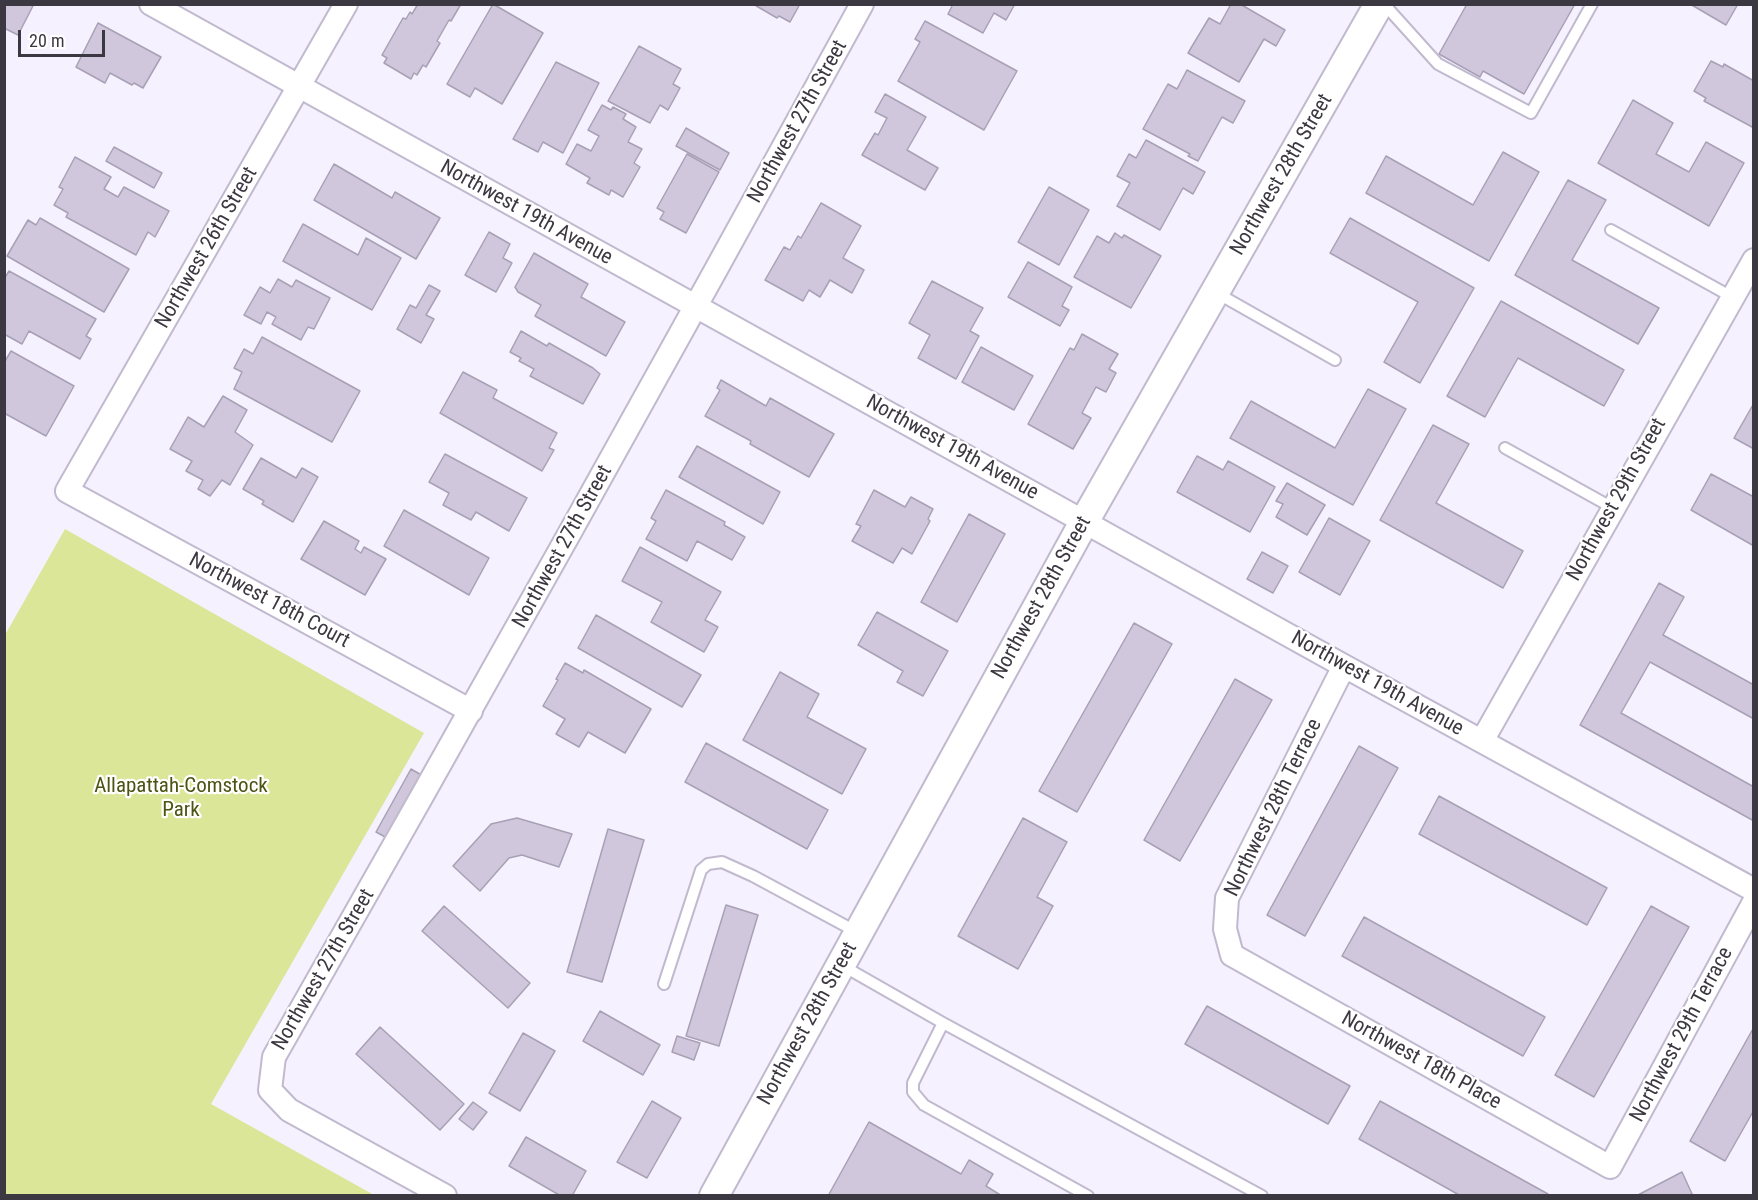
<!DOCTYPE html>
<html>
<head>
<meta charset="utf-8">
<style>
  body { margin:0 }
  #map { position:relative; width:1758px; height:1200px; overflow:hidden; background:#f6f1ff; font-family:"Roboto Condensed",sans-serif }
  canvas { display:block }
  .frame { position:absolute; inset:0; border:6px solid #3c3841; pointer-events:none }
  .scale { position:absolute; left:18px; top:30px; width:87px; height:27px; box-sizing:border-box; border:3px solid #3c3841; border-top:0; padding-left:8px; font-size:18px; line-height:21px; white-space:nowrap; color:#3c3841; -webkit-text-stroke:4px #fff; paint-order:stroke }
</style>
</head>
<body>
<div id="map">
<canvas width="1758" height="1200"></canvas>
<div class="frame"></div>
<div class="scale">20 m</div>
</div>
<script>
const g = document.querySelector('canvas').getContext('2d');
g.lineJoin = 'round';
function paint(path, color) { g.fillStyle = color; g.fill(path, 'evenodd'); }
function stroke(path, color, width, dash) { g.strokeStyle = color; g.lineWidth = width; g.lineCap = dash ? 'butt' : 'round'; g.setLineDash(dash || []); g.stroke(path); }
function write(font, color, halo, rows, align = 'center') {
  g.font = font + ' "Roboto Condensed",sans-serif'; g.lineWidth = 4.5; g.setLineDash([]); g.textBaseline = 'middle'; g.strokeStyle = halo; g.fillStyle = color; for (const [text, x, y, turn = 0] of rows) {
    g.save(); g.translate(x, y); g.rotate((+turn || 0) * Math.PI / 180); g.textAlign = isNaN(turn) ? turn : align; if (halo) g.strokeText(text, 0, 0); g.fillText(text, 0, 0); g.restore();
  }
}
const green = new Path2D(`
  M65,529L424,733L211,1104L374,1195H5V635Z`);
const building = new Path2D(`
  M4,4H34L18,35L4,28Z
  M418,4H461L451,21L449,20L437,41L440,43L426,67L423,65L417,75L414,73L411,79L384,63L387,58L382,55L403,18L406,19L410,12L412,14Z
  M493,4L543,33L502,104L475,88L470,97L447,84Z
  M753,4H800L790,22L779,16L777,18Z
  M953,4H1015L1006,20L994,13L983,33L948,14Z
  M1231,4H1240L1285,30L1276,46L1264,39L1239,82L1188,53L1209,18L1220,24Z
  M1467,4H1575L1524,94L1483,71L1480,77L1439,54Z
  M1690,4H1738L1726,25Z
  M925,21L1017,71L984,130L898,81L920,42L915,39Z
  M98,23L161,57L143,88L134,83L132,85L110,73L105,83L76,67Z
  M639,46L681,69L673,84L680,88L668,110L660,105L650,123L608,101Z
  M1711,61L1723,67L1724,64L1754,81V128L1704,101L1706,98L1694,91Z
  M556,62L599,83L563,153L543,142L538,152L513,139Z
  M1187,70L1245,101L1233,123L1222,117L1198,161L1188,156L1190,154L1143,129L1168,84L1177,89Z
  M885,94L926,117L907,150L938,168L925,190L862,155L875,133L878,135L887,118L875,112Z
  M1633,100L1673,123L1656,154L1689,172L1706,142L1744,163L1709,226L1598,163Z
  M602,105L611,110L613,107L626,114L623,119L636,127L628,142L642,149L634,163L640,167L623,197L611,190L609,195L587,183L590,178L566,164L577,144L591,151L599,136L588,130Z
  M686,128L729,153L720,170L676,146Z
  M1146,140L1205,172L1193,194L1183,188L1160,230L1117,206L1130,183L1117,176L1129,154L1136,158Z
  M114,147L162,173L154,188L106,161Z
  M1503,152L1539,172L1489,261L1366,193L1386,156L1473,205Z
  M687,154L719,172L686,233L660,219L664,212L657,208Z
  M75,157L111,177L104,189L118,197L124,187L169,211L155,237L148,232L136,255L66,217L68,213L54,205L63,189L59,187Z
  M334,164L392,198L395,192L440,218L416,259L314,200Z
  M1568,180L1606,200L1572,260L1659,308L1638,344L1515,275Z
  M1049,187L1089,210L1059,265L1018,242Z
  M821,203L861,226L843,258L864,270L852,293L830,280L820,297L809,290L803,301L765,280L784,247L790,250L798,236L801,238Z
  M40,218L129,269L104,312L7,256L28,220L36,225Z
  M1350,218L1474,288L1420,383L1384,362L1418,302L1330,253Z
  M303,224L358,255L366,238L401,258L372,310L283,261Z
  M489,232L510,244L503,258L512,263L496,292L465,275Z
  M1115,233L1122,238L1124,235L1161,256L1131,308L1074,277L1097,236L1109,243Z
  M534,253L588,284L581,297L625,322L606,356L535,316L541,305L518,292L515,287Z
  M1028,262L1072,287L1062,306L1069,310L1060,326L1008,297Z
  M9,271L96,319L86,336L91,339L80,359L29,331L22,344L4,334V279Z
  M278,279L292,287L296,280L330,298L314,329L308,327L301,340L272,324L276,317L267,312L261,324L244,315L260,287L270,293Z
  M932,281L983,308L970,331L979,336L956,379L918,358L930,335L909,323Z
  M429,285L440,291L426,315L434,319L421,343L397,329L410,305L416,308Z
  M1501,301L1624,370L1604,406L1518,358L1485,417L1447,396Z
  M521,331L547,346L549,343L593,368L600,374L583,404L530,376L534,369L519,361L521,358L510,352Z
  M1082,334L1118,354L1109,369L1116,373L1106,392L1096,387L1082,413L1091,418L1073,449L1028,424L1070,348L1074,350Z
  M262,337L360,391L332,442L234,389L242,372L234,368L244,349L253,354Z
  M981,347L1033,376L1014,410L962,382Z
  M11,351L74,386L46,436L4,413V363Z
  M463,372L497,390L493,398L557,433L549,448L554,450L542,471L440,413Z
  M721,380L766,406L770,398L834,434L809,477L750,444L751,441L705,416L720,390L717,388Z
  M1368,389L1406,409L1353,505L1230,438L1251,401L1335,448Z
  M223,396L247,410L235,432L253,445L230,485L222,480L210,496L198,489L203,480L186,471L192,461L170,449L188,417L204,427Z
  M1754,403V449L1734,438Z
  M1433,425L1469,444L1436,503L1523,551L1503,588L1380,520Z
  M697,446L780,492L763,524L679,477Z
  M445,454L527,498L509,531L476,512L471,520L443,505L449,493L429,482Z
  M1197,456L1223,470L1228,461L1275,487L1250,532L1177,492Z
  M261,458L296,478L302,468L318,477L293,522L262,504L264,501L243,489Z
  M1711,474L1754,497V546L1691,510Z
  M1287,483L1325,505L1307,535L1276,517L1283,504L1276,501Z
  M666,490L725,522L724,525L745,537L732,560L697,541L687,561L646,539L656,521L651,518Z
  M874,490L905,507L911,497L933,509L928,519L930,521L912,554L902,548L893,563L852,541L861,526L856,524Z
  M404,510L489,558L469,595L384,546Z
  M969,514L1005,534L957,622L921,602Z
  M1329,518L1370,541L1340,595L1299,572Z
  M324,521L359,541L355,549L361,553L364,547L386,559L365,595L301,559Z
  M640,547L721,592L705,620L718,627L704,652L651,622L662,602L622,581Z
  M1262,552L1288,566L1273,593L1247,579Z
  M1659,583L1684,597L1663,635L1754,685V719L1650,662L1621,713L1754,787V821L1580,725Z
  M877,612L948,651L923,696L897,682L903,671L858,645Z
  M596,615L701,675L682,707L578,648Z
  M1134,623L1172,644L1077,812L1039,791Z
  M565,663L583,673L584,670L651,709L625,753L588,732L579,747L556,734L565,719L543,706L558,680L556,679Z
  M780,672L819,694L807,717L866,749L842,794L743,740Z
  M1235,679L1272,700L1180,861L1144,840Z
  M706,743L828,810L807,849L685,782Z
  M1359,746L1398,768L1305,936L1267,915Z
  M411,769L423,776L389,839L376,832Z
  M1439,796L1607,888L1587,925L1419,834Z
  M517,818L572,834L559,867L522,855L509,858L480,891L453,866L491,824Z
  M1023,818L1067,842L1037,897L1053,906L1018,969L958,936Z
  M608,829L644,840L602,982L567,972Z
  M726,905L758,915L719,1046L686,1036Z
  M444,906L530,983L508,1008L422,931Z
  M1651,906L1689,927L1594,1097L1555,1075Z
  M1364,917L1545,1017L1523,1056L1342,956Z
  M1207,1006L1350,1086L1328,1124L1185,1044Z
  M600,1011L660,1045L643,1075L583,1041Z
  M380,1027L464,1104L440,1130L356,1054Z
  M1754,1027V1110L1725,1161L1690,1141Z
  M523,1033L555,1051L520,1111L489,1093Z
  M677,1036L700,1043L694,1060L672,1052Z
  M652,1101L681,1118L647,1178L617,1162Z
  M1380,1101L1548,1194L1547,1196H1461L1359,1139Z
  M473,1102L487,1112L473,1130L459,1119Z
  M869,1122L961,1174L969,1160L993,1174L986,1186L1002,1196H828Z
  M526,1137L586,1171L572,1196H561L509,1166Z
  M1682,1172L1693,1196H1636Z`);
const service = new Path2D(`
  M1384,4L1438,64L1531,113L1592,4
  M1611,230L1732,297
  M1215,292L1335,360
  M1505,448L1613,508
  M843,966L943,1023L1262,1196
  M664,984L701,870L708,864L722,862L753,876L857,932
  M943,1023L913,1083V1092L924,1105L1088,1196`);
const minor = new Path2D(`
  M151,4L1344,666L1754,890
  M346,4L67,491L471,711
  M1344,666L1227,898L1225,929L1232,955L1610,1167L1754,902
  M1482,741L1754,260
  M445,1196L289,1110L270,1090L274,1057C473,708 669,357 862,4`);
const tertiary = new Path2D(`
  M714,1196L1084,522L1379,4`);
const streetNames = [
  ["Northwest 27th Street",798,122,-61],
  ["Northwest 28th Street",1282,175,-60],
  ["Northwest 19th Avenue",526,213,29],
  ["Northwest 26th Street",207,248,-60],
  ["Northwest 19th Avenue",952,448,29],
  ["Northwest 29th Street",1617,500,-61],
  ["Northwest 27th Street",563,547,-61],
  ["Northwest 28th Street",1042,598,-61],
  ["Northwest 18th Court",269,601,28],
  ["Northwest 19th Avenue",1377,684,29],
  ["Northwest 28th Terrace",1274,808,-64],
  ["Northwest 27th Street",324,970,-60],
  ["Northwest 28th Street",808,1024,-61],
  ["Northwest 29th Terrace",1682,1035,-62],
  ["Northwest 18th Place",1421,1061,29]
];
const parkNames = [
  ["Allapattah-Comstock",181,787],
  ["Park",181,811]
];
paint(green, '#dbe698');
paint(building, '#d0c7dd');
stroke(building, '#a8a0b5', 1.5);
stroke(service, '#c1b9ce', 14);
stroke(minor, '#c1b9ce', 26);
stroke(tertiary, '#c1b9ce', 32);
stroke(service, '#fff', 10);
stroke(minor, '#fff', 22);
stroke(tertiary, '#fff', 28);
write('21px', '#3c3841', '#fff', streetNames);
write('21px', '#4d5312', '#fff', parkNames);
</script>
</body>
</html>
